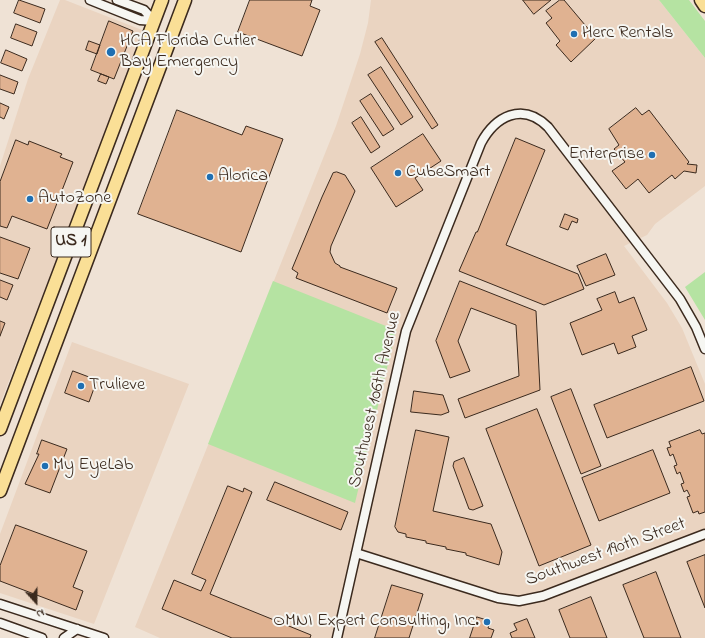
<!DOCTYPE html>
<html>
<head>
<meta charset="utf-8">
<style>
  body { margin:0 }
  #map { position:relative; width:705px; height:638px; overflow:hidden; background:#efe2d5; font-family:"Indie Flower",sans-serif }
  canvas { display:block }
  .north { position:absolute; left:16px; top:582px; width:40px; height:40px; -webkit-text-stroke:3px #f6f6f2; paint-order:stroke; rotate:159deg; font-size:11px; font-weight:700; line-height:16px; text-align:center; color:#3b2a1e }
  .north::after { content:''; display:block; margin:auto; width:14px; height:18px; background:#3b2a1e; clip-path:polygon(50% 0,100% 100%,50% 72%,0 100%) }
</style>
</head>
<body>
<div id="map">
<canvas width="705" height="638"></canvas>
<div class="north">N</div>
</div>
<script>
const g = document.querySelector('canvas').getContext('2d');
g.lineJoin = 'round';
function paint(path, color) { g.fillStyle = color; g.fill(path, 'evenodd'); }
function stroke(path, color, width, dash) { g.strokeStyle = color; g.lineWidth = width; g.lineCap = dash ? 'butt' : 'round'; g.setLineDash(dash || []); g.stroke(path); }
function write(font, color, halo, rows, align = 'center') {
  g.font = font + ' "Indie Flower",sans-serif'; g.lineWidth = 4; g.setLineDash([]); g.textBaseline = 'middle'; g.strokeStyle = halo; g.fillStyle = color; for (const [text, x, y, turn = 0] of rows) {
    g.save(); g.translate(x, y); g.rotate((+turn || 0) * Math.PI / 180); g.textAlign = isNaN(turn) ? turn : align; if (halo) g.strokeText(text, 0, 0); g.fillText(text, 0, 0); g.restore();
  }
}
const built = new Path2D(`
  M60,0H65L142,30L93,167L0,404V166L28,79Z
  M371,0H659L705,58V186L655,224L647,235L624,246L667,303L682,328L705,384V638H160L135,627L336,126L360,54L368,23Z
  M72,342L189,384L94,624L0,593V534Z`);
const green = new Path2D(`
  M659,0H689L705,21V58Z
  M705,272V320L685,287Z
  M273,281L396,330L355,503L208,444Z`);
const building = new Path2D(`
  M19,0L45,9L40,23L14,13Z
  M250,0H312L310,6L320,10L302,56L238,32Z
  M523,0H551L534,14Z
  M560,0H564L596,38L571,62L556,45L560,41L546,23L552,18L546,11Z
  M109,21L133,31L114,79L91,70Z
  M16,24L37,32L32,46L11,38Z
  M382,38L438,125L432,129L375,42Z
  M89,41L100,45L97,54L86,50Z
  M6,50L27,59L22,71L1,63Z
  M381,67L413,117L401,125L368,75Z
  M101,74L109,77L106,84L98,81Z
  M0,75L18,82L14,94L0,89Z
  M371,94L394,129L383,136L360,101Z
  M0,103L9,107L4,119L0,117Z
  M636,108L642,115L649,110L689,162L687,164L697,165L696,173L684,171L675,179L672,175L649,193L638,179L626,189L612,171L625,162L614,149L619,145L609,129Z
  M177,110L242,135L246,126L283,139L241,252L138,214Z
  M361,117L380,147L371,153L352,123Z
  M423,134L441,161L415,178L423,190L396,207L371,168Z
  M516,138L545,150L506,245L578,274L584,289L544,305L459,271L476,232H477Z
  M16,140L28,145L29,141L62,154L60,157L73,162L47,229L12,216L7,228L0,226V182Z
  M337,172L345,175L355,191L331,246L330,252L335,263L340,266V267L397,288L387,313L296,278L298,273L292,269L322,197L333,173Z
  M565,214L578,219L577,223L572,221L568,230L560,227Z
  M0,237L30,248L18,279L0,273Z
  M606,254L615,275L586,286L577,266Z
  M0,280L13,285L7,300L0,297Z
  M460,281L536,311L540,390L465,418L458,399L519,376L516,325L471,308L458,341L470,371L450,378L436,341Z
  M615,292L619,303L634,297L647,330L632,336L636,347L618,354L614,343L582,355L570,323L602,310L597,299Z
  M0,321L5,323L0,336Z
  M691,367L704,401L607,438L594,405Z
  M73,371L97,380L89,402L65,393Z
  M571,389L601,466L581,474L551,397Z
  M414,391L443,395L449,412L441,415L411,412Z
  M537,409L591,545L539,566L486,429Z
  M416,430L449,437L433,511L491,524L502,552L499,565L466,555V553L446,549V547L426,543V541L406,537V534L398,532L395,527Z
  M700,430L702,434L705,433V512L699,514L698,511L693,513L687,497L690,496L687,490L684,492L681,484L684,483L680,472L677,474L674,466L677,465L673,454L670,456L667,448L671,447L669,442Z
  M42,440L67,449L50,493L25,484L39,454H37Z
  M653,450L670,493L599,521L582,478Z
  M464,458L483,506L473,510L469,509L453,466L454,462Z
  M275,482L348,512L341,530L267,500Z
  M228,486L243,492L244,488L252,492L210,594L311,635L310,638H232L162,609L174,580L201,591L206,580L192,574Z
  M16,525L87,551L73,587L83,591L76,610L0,581V566Z
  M705,555V608L687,562Z
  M656,572L681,638H644L623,585Z
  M392,585L423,594L409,638H375Z
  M591,597L607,638H570L559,610Z
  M477,617L490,621L488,628L494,630L491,638H470Z
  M527,619L535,638H512L510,633L517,630L514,624Z`);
const minor = new Path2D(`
  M90,0L140,20L154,21
  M117,0L144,10L154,21
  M356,553L498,598L519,601L543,596L705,534
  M0,604L104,638
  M0,623L42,638
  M64,638L77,629
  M337,638L406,331L481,143C495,117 522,101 548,127L680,299L696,327L705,349`);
const highway = new Path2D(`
  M701,0L705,6
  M0,429L162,0
  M0,491L185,0`);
const markers = [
  [574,34,4,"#1f6fb2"],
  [111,52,5,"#1f6fb2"],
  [652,155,4,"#1f6fb2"],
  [398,173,4,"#1f6fb2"],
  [210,177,4,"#1f6fb2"],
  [30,199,4,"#1f6fb2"],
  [81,386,4,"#1f6fb2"],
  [45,466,4,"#1f6fb2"],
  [487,622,4,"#1f6fb2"]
];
const shields = [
  [71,242,40]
];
const shieldNames = [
  ["US 1",71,242]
];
const poiNames = [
  ["Herc Rentals",582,34],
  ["HCA Florida Cutler",120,42],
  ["Bay Emergency",120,63],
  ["Enterprise",644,155,"right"],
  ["CubeSmart",406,173],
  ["Alorica",218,177],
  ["AutoZone",38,199],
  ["Trulieve",89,386],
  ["My EyeLab",53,466],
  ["OMNI Expert Consulting, Inc.",479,622,"right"]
];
const streetNames = [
  ["Southwest 106th Avenue",376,400,-77],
  ["Southwest 190th Street",606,553,-20]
];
paint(built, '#ead4c1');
paint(green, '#b5e3a2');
paint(building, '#e0b291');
stroke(building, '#3b2a1e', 1);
stroke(minor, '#3b2a1e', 11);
stroke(highway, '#3b2a1e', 15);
stroke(minor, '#f6f6f2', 8);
stroke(highway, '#fadf96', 12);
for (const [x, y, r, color] of markers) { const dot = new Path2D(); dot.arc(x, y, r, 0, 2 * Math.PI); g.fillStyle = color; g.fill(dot); stroke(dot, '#f6f6f2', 1.5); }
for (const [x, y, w] of shields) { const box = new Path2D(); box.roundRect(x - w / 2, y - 15, w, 30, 3); g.fillStyle = '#f6f6f2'; g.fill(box); stroke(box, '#3b2a1e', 1); }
write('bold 17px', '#3b2a1e', null, shieldNames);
write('18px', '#3b2a1e', '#f6f6f2', poiNames, 'left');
write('18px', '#3b2a1e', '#f6f6f2', streetNames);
</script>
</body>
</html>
